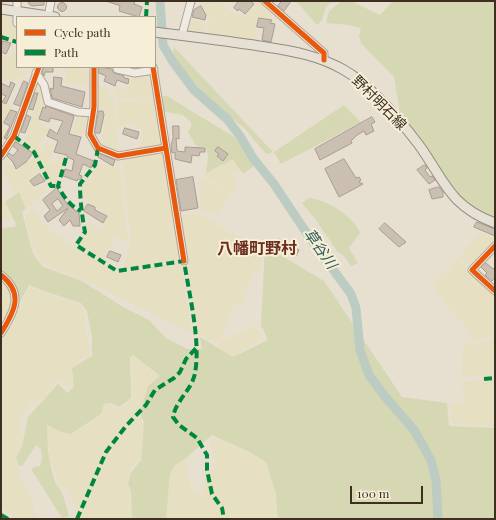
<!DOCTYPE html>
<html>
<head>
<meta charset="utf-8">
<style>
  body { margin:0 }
  #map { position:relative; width:496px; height:520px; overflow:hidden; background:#e7e0d1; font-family:"Playfair Display",serif }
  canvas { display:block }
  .frame { position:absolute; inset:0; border:2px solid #3d2e20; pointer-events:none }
  .legend { position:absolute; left:16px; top:16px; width:140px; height:52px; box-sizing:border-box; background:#f7eed8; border:1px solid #ada18e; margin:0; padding:5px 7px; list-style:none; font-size:12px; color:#3d2e20 }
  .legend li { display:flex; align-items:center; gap:8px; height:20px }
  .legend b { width:20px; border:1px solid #ada18e }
  .scale { position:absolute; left:350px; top:486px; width:73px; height:18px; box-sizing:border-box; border:2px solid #3d2e20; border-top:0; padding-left:5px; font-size:12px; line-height:14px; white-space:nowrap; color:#3d2e20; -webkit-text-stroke:3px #f7eed8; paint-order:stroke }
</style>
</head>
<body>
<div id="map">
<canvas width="496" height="520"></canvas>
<div class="frame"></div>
<ul class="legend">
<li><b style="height:5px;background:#e8590c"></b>Cycle path</li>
<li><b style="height:5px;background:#00873e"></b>Path</li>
</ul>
<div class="scale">100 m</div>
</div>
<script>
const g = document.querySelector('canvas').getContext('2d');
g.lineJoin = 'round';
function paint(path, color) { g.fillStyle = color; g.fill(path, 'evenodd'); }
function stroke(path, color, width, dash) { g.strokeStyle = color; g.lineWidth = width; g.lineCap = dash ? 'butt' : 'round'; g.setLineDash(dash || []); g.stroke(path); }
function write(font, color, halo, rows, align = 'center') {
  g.font = font + ' "Playfair Display","Noto Sans JP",serif'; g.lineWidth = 4; g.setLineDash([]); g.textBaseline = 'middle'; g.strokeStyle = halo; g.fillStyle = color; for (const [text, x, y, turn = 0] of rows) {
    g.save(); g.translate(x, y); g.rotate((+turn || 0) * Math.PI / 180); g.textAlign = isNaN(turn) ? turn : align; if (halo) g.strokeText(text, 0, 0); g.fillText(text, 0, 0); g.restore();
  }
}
const farmland = new Path2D(`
  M222,1L229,10L210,23L208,22L207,14L200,2Z
  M258,1H263L274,11L271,19L258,17L255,42L207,35L208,26L230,11L245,16Z
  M1,12L14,14L16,25L15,35L17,36V42L1,36Z
  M189,20L201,21L205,25L204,35L187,33Z
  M11,52H17V69L26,71L25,78L1,82V55L9,57Z
  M66,67H79L91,76L93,87L65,83L67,73Z
  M151,73L154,97L125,100L117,96L114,91L116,86L125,91L134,76Z
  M39,77L45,101L41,109L38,123L49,129L46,138L41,137L40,149L42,152L46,142L55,145L50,160L55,164L58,156L64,157V161L55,185L51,184L43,170L15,193L3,169L7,162L16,170L38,155L24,142L36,105L37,98L36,92L32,91Z
  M96,84L107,89L114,101L119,154L99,146L105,127V110L94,109Z
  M156,98L162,146L137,149L143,138L141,130L133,124L118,127L116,103Z
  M1,102L8,105L9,102L14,105L2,126L8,130L1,143Z
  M78,112L90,114L88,135L71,133Z
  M163,150L181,259L122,269L131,242L122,157Z
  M233,159L240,171L232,175L237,186L231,194L203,175Z
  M119,160L128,243L115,236L105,262L79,244L86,233L85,222L101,229L108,215L84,199L81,186L96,166L106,164L115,168Z
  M201,177L230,195L216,215L214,216L200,208Z
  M30,183L36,190L43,185L47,191L26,209L19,192Z
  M1,196L2,198L12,219H2L1,222Z
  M32,209L49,230L115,273L181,263L192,333L88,281L47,266L41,261L31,242L25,215Z
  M200,214L245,241H254L264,245L260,271L252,274L242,308L235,301L234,303L219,344L199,334L197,332L179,219L182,216Z
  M481,233L495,238V243L472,268L459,256Z
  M458,258L495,293V334L473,341L470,332L441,299L433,282L450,268Z
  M1,276L9,282L14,300L1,331Z
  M31,288L81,305L84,309L86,336L91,356L83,358L75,364L71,369L73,386H64L62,383L58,380L49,385L53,388L48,391L47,398L41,399L30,404L22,414L20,426L22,442L14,461L33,505L36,519H16L1,506V335L17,307L19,309L22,307L21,302Z
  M252,327H254L262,338L232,358L220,349L219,344L222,341Z
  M495,338V376L462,377L463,343L474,345Z
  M132,356L159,377L148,386L140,409L103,455L78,514L68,489L59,484L49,454L48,426L60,432L72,434L101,416L103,407L106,404H111L122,410L132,398Z
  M495,380V426L452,424L450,422L451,405L464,403L462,381Z
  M140,412L143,423L141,451L139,459L131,468L127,484L130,490V519H78L105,456Z
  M213,439L223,440L266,462L276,494L277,513L279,519H166L170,474L175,465L185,459L191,487L194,493L201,494L203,492L204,472L212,470L216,464L214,452L209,444Z`);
const green = new Path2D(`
  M296,1H333C319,11 327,18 317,25Z
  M342,1H351L380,15L393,1H495V220L461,201L400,113L394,77L361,43L359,36L361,28L349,25L326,23L329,11Z
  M174,47L273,152L266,154L245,129L210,100L175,62L173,51Z
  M159,96H167L236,138L257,164L243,174L233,159L206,173L208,157L206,147L196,146L188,132L191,127V122L183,115L161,111Z
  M344,105L361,122L281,164L274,152Z
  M19,192L26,209L22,212L33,254L43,267L82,281L123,307L149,320L166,338L187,349H202L200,337L233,357L268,340L261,325L265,246L324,281L402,397L447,403L449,426L495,428V519H279L277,513L276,494L266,462L251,453L212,435L185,459L175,465L170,474L166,519H132L131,491L128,484L130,474L141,460L144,422L140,413L148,386L160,376L133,355L130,357L131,398L119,407L111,403L104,404L101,414L71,434L61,432L47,425L48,451L51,468L55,482L62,492L69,516L62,518L31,469L37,466L40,467L42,459L41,449L36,445L23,465L19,466L16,458L22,446L28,417L58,384L68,393L74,386L72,368L92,356V337L87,311L81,303L47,292L29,285L19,303L20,308L16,305V294L1,273V228L15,227L16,224L5,202Z
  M309,198C327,200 354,216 360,233L349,248L358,263L351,266L345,257L337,251L316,220L302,203Z`);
const river = new Path2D(`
  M160,1L163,45L173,62L194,90L227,119L240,136L253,158L274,184L310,238L351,294L356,308L360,350L369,375L383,394L414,430L431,460L436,480L438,519`);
const building = new Path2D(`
  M29,1H44V5L32,6L29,4Z
  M106,1H135L134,4L142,7L139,17L119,11L120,6Z
  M239,1H250L254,4L245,14L239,9L238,11L234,8Z
  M282,1H291L284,11L278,6Z
  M57.5 7a4.5 4.5 0 1 1 9 0a4.5 4.5 0 1 1-9 0Z
  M201,6L206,15L205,20L192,17L194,10Z
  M259,18L272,20L270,23L275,24L271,42L262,40L264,28L257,27Z
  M3,41L11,43L6,54L1,52Z
  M44,67H53V72H45L44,76L42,73Z
  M99,67L112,69L114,73L124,76V78L129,79L128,84L117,80L115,86L104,81L106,76L99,73Z
  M54,77L62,78L61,86L85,92L82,107L52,98L50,88L53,89Z
  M24,81L28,83L20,106L14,104Z
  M11,82L15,84L6,104L2,102L6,96L1,94V83L9,87Z
  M35,93H38L33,110L29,109Z
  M46,106L74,116L69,134L81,137L76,154L94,161L91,168L83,164L79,175L82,176L80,180L78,179L77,181L63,176L65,169L72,171L74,160L67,157V155L54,152L58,141L47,136L50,129L57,134L63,121L50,118L49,122L39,119L43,107L45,108Z
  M11,110L17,112L6,139L4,138L10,126L4,123Z
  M99,111H103L104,115L100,133H95Z
  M27,115L31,117L25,133L21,132Z
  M372,117L375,122L371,124L374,131L366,135L364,131L357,135L351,141L352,143L320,160L315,149Z
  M173,126H179V139L176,138L177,151L185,152V147L205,148V152H200L199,156L192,155L191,163L175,159V152L172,153L171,146L173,138Z
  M125,128L139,132L137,139L123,134Z
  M16,142L33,153L26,162L16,169L13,162L7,156L9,153L13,156L18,150L13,146Z
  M218,147L228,154L223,161L217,156L219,154L215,151Z
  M98,153L115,160L113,166L98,157Z
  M344,159L356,178L359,177L361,180L359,182L363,184L339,197L325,169Z
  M425,165L427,168L425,170L430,177L432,176L435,180L429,184L417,170Z
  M40,174L45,181L34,186L30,181Z
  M193,177L198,208L181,211L176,180Z
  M439,187L443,192V197L432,199L429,190Z
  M57,188L67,204L79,213L80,226H73L70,220L64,226L59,220L68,208L48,222L44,216L50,210L43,200ZM58,199L63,206L57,211L52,204Z
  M88,204L95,207V210L107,216L103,223L84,211Z
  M477,222L495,229V236L474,227Z
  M385,223L406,242L399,247L379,229Z
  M279,239L299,250L296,256L276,244Z
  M110,251L121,255L118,262L107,257Z
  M486,263L493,269L495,267V278L492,281L485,275L487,273L481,267Z`);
const minor = new Path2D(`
  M17,1V23
  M265,1L324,53V60
  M48,17L51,1
  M182,35L191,1
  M94,67V107L90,134L98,148L118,156L166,148
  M153,67L184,261
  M117,69L135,73L154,70
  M36,73L44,85L48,102L78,112L93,113
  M1,156L14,136L39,67
  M495,246L472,270L495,291
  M1,275C24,293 15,311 1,333`);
const major = new Path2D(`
  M1,9L55,17
  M155,32C192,37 229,41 266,47C293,51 320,56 344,70C372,86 400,120 419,145C445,181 449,206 495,223`);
const quiet = new Path2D(`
  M146,17L147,1
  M1,37L17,42
  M14,136L34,152L51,186H58
  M98,148L95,165L80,184C80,200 82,216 85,232L76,245L117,271L184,261C189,294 201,341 195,373C192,390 176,400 173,417L179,425L197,438L207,455V470L212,494L222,508L224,519
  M66,158L58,186C63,196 71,207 81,211
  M484,379L495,378
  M1,515L8,519
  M77,519L106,452L126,426L146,405L155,390L174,378L180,372L186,359L198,346`);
const cycleway = new Path2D(`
  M265,1L324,53V60
  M94,67V107L90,134L98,148L118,156L166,148
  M153,67L184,261
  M1,156L14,136L39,67
  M495,246L472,270L495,291
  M1,275C24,293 15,311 1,333`);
const streetNames = [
  ["野村明石線",379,103,45]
];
const waterNames = [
  ["草谷川",320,249,55]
];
const quarterNames = [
  ["八幡町野村",257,249]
];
paint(farmland, '#e6dfc2');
paint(green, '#d6d7b3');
stroke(river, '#bcccc2', 9);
paint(building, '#cbbfb2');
stroke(building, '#a89c90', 1);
stroke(minor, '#ada599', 9);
stroke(major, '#928b80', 11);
stroke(minor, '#efebe3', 7);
stroke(major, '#e6e1d4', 9);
stroke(quiet, '#00873e', 4, [8, 4]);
stroke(cycleway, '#e8590c', 5);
write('14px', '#3d2e20', '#f7eed8', streetNames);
write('italic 15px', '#2f5d5a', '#f7eed8', waterNames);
write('bold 16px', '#6b2e1e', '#f7eed8', quarterNames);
</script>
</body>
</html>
